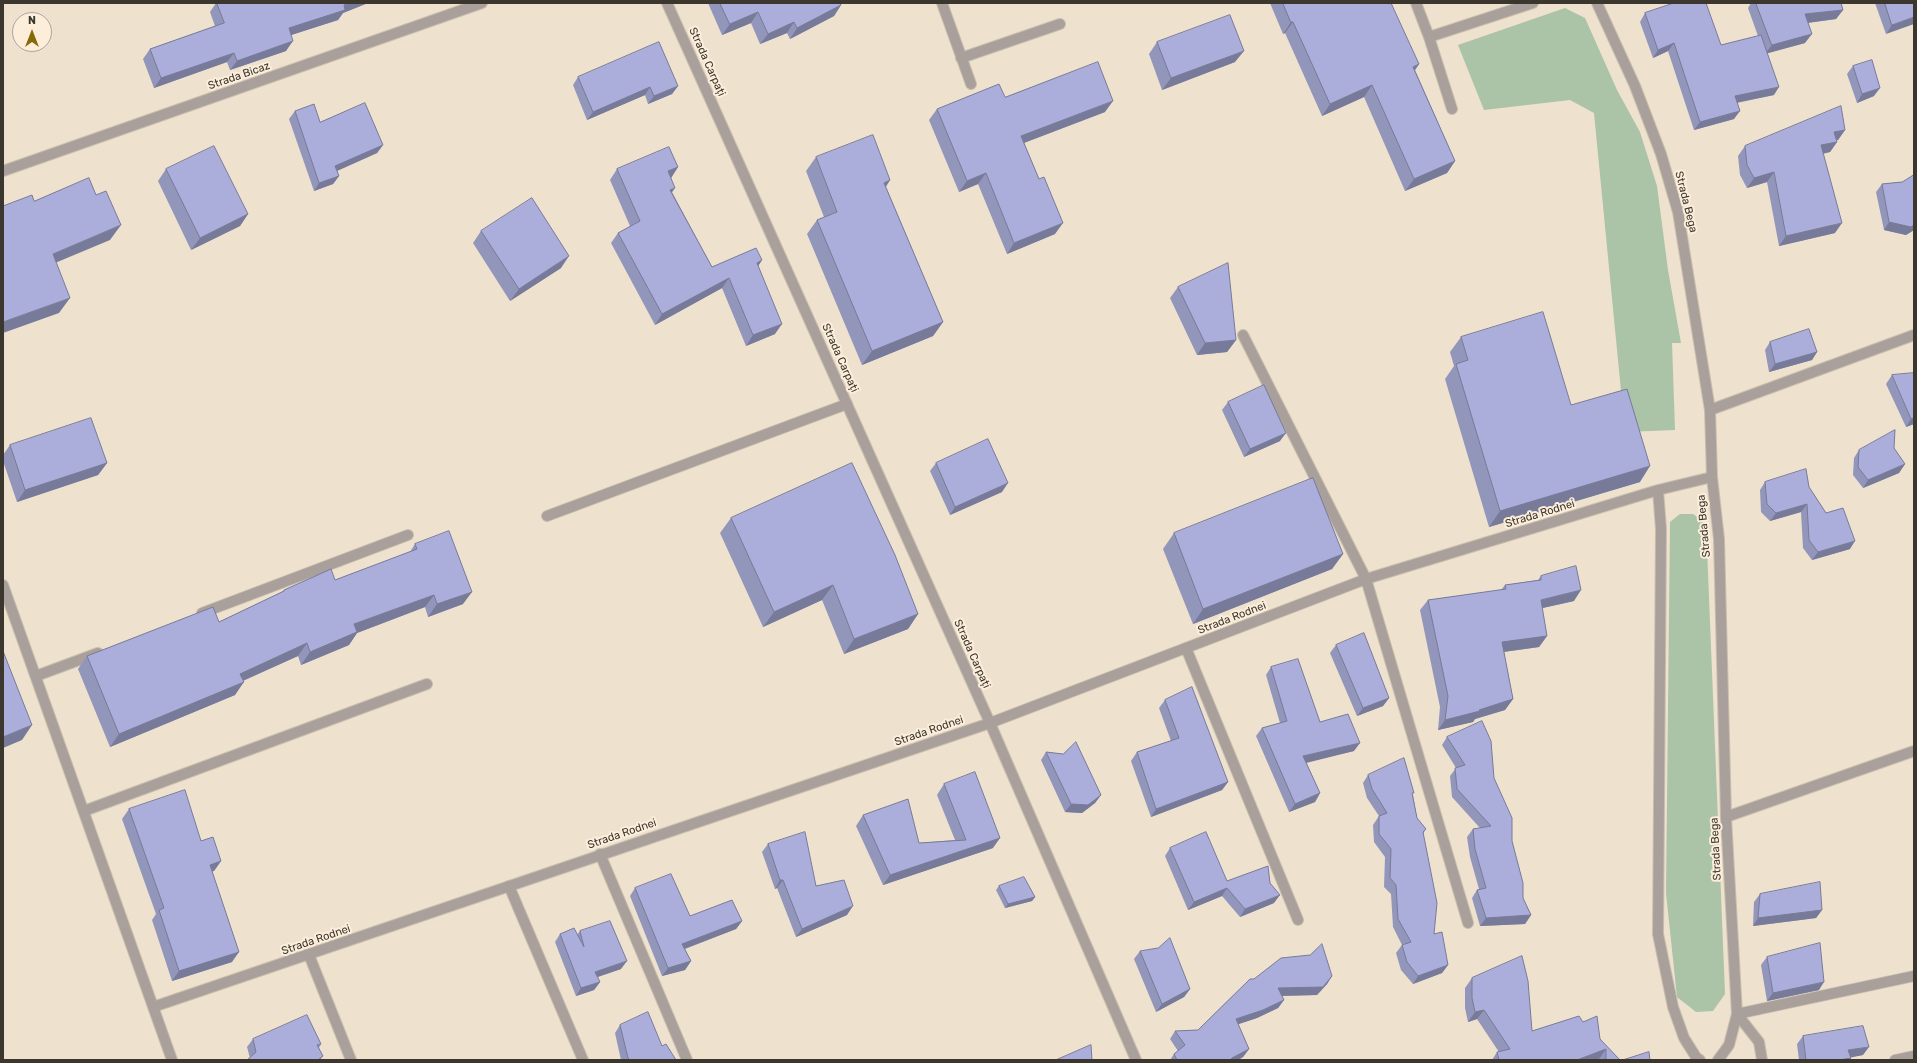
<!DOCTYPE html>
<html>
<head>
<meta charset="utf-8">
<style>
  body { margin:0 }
  #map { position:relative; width:1917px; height:1063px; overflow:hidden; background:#eee1ce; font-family:Rubik,sans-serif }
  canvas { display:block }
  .frame { position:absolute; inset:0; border:4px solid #3b362e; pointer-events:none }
  .north { position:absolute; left:12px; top:12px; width:40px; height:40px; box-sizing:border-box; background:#fceedb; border:1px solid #afa496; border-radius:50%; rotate:0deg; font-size:11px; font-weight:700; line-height:16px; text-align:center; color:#3b362e }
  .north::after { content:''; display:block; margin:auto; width:14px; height:18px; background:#876a07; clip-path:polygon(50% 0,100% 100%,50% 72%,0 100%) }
</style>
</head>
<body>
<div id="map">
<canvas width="1917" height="1063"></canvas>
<div class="frame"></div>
<div class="north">N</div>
</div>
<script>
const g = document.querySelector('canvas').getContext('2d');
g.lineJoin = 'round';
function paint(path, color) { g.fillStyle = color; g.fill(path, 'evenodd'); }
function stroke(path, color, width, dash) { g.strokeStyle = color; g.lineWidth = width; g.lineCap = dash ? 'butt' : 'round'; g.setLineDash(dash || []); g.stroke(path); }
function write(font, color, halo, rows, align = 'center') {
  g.font = font + ' Rubik,sans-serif'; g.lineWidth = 4; g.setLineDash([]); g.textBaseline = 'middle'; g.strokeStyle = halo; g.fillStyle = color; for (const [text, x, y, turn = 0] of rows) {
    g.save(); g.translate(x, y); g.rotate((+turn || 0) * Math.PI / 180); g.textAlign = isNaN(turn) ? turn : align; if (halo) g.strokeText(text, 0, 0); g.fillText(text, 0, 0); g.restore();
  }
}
const green = new Path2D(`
  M1565,8L1585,18L1617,90L1640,132L1657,186L1668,270L1681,343H1672L1675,430L1625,432L1594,113L1570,100L1484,110L1458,45Z
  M1680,514H1693L1706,523L1725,994L1713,1011L1696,1012L1677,997L1666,893L1670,522Z`);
const lane = new Path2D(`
  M942,3L971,84
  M961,58L1060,24
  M1243,335L1366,579L1468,923
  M1710,410L1914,335
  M547,516L847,404
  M202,613L408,535
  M1186,648L1298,920
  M36,676L98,653
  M84,811L427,684
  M1726,817L1914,751
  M600,854L687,1060
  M509,886L583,1060
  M309,955L351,1060
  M1762,1060L1759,1042L1737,1014L1914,976
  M1895,1060L1914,1056`);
const street = new Path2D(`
  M667,3L990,723L1136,1060
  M1416,3L1429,37L1452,109
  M1597,3L1635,86L1661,154L1678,212L1710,410L1712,477L1719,539L1726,817L1737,1014L1729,1045L1718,1060
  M1429,37L1533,3
  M3,171L482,3
  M1658,490L1661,529L1658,934L1673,1007L1684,1038L1696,1057L1700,1060
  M3,585L172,1060
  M153,1007L990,723L1366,579L1658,490L1712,477`);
const wall = new Path2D(`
  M216,3H368L343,13L338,20L291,35L286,51L230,70L227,62L154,88L143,59L150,49L215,26L210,12Z
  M708,3H840L841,5L834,16L790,39L787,33L760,44L751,23L722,35Z
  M1270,3H1388L1419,64L1415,70L1455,161L1447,173L1405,191L1364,97L1322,116L1285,33L1283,34Z
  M1751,3H1841L1843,10L1836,19L1808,23L1805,43L1767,53L1774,95L1737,103L1734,119L1694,130L1668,51L1653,58L1640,22L1645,13L1721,45L1758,36L1748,8Z
  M1875,3H1914L1886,34Z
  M1157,42L1235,62L1162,90L1149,54Z
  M1853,66L1874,96L1857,103L1847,74Z
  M578,77L678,86L672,94L648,104L645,95L587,120L573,85Z
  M1005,97L1105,112L1024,143L1039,179L1055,234L1007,254L978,184L959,192L929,120L937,109Z
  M295,111L320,122L383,145L377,153L337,171L339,176L333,184L314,191L289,119Z
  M1845,130L1838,140H1836L1837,142L1830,152L1823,154L1835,233L1779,246L1767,182L1747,188L1740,175L1738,156L1745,146Z
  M816,157L890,180L886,187L943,322L933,336L862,365L807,234L817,220L824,217L806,171Z
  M678,167L671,178L672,192L712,267L762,260L758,266L775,334L746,346L722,288L655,325L611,243L618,233L630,226L610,180L617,169Z
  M166,169L248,214L240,226L191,250L158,181Z
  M1914,175V230L1906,235L1884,230L1876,192L1882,184L1902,182Z
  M481,231L561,268L510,301L473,243Z
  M1178,287L1236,340L1227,352L1197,355L1170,298Z
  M1461,337L1571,405L1640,482L1489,527L1445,379L1454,366L1450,352Z
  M1770,342L1817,352L1812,360L1769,372L1765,350Z
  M1892,375L1914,424L1906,427L1886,384Z
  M1228,402L1280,441L1244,457L1222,410Z
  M10,445L107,463L98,475L17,502L3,461V455Z
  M1859,450L1905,464L1899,473L1863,488L1853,475L1854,458Z
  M936,463L1002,492L950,515L930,471Z
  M1765,482L1809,487L1850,549L1812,560L1803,548L1801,512L1770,521L1761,512L1760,490Z
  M731,518L918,614L908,629L844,654L822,600L763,627L720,533Z
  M1174,533L1343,554L1332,569L1193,624L1163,549Z
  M415,544L463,604L428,617L425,607L357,633L349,645L301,665L298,656L243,681L235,695L110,747L78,669L87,656L219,622L282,592L284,590L335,580L410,552Z
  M1541,576L1574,601L1542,608L1547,636L1539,647L1504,652L1513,699L1505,710L1475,719L1473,722L1438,730L1440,707L1420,610L1428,600L1501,590L1505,585L1538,580Z
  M1336,645L1389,698L1383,706L1357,716L1330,653Z
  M1271,667L1320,722L1354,751L1306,762L1320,793L1315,802L1289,812L1256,736L1262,728L1280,723L1266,675Z
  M1165,700L1228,782L1222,790L1151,817L1131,761L1137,752L1171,741L1159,708Z
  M1447,737L1494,778L1512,841L1523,898L1531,915L1525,924L1480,926L1472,898L1477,890L1479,889L1470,857L1467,837L1473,829L1480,828L1452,797L1450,776L1456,768L1442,745Z
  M1046,752L1063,754L1101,795L1095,803L1082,813L1065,812L1041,760Z
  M1368,775L1413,795L1417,818L1426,829L1423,834L1434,934L1448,965L1442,973L1413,984L1401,970L1396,953L1402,945L1393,927L1391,894L1384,887L1385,857L1374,842L1373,825L1379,816L1367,798L1363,783Z
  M944,784L993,848L883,885L856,826L863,815L919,843L955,840L937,795Z
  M129,809L201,841L221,861L214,871H212L232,962L172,981L152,920L156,914L122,819Z
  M768,844L816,886L847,915L796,937L777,888L775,889L762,852Z
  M1170,848L1227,881L1270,883L1274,903L1240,917L1222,896L1188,910L1165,856Z
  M999,886L1035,897L1032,901L1005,908L996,890Z
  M635,888L690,916L742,921L736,929L685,949L691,961L685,970L662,976L630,896Z
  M1760,894L1822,910L1816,918L1753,926L1754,902Z
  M580,931L621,969L597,977L600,982L594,990L576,996L555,942L560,934L577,935Z
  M1140,951L1190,989L1184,997L1156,1012L1134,959Z
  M1767,957L1819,990L1767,1001L1761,965Z
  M1332,976L1327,984L1317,995L1282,996L1284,1000L1278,1008L1257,1018L1238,1024L1249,1049L1243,1057L1238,1060H1170L1174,1054L1178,1051L1170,1039L1175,1031L1198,1030L1250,979Z
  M1472,978L1532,1031L1583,1022L1620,1060H1599V1059L1596,1060H1492L1497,1052H1499L1477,1019L1468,1022L1465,1008V988Z
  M620,1025L662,1046L676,1060H621L615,1033Z
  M1803,1036L1863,1055L1851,1057L1850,1060H1799L1797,1044Z
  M253,1039L321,1044L319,1048L323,1056L320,1060H247L250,1058L247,1047Z`);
const shadedWall = new Path2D(`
  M350,3H368L343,13L338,20L282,38L289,28Z
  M841,5L834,16L790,39L797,28Z
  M1843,10L1836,19L1798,24L1805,14Z
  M758,12L751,23L722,35L730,24Z
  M1914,17V24L1886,34L1892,25Z
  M794,22L787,33L760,44L768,34Z
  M1291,22H1293L1285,33L1283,34Z
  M1812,34L1805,43L1765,54L1772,45Z
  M293,41L286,51L230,70L237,61Z
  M1674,43L1668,51L1653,58L1658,50Z
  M1244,51L1235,62L1162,90L1171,78Z
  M234,53L227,62L154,88L161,78Z
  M1419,64L1411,76L1413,67Z
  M1372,85L1364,97L1322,116L1330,104Z
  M678,86L672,94L648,104L654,96Z
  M650,87L645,95L587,120L593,112Z
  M1779,87L1774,95L1729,104L1735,96Z
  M1880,88L1874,96L1857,103L1862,94Z
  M1113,101L1105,112L1013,147L1021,136Z
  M1740,111L1734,119L1694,130L1700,122Z
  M1845,130L1838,140L1827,142L1834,132Z
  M1837,142L1830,152L1814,155L1821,145Z
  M383,145L377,153L330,174L335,166Z
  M1455,161L1447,173L1405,191L1414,179Z
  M678,167L671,178L668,171Z
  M1774,172L1767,182L1747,188L1754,178Z
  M986,173L978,184L959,192L967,181Z
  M339,176L333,184L314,191L319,183Z
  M890,180L880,194L884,183Z
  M675,188L668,198L670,190Z
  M248,214L240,226L191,250L200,238Z
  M1889,222L1914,225V230L1906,235L1884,230Z
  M1063,223L1055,234L1007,254L1014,243Z
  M1842,223L1835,233L1779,246L1786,236Z
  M121,225L110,240L43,268L53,254Z
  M569,256L561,268L510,301L519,289Z
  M762,260L755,271L757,263Z
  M729,278L722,288L655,325L662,314Z
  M70,298L59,313L3,333V322Z
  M943,322L933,336L862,365L872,351Z
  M782,324L775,334L746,346L753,335Z
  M1236,340L1227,352L1197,355L1205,343Z
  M1817,352L1812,360L1769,372L1775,364Z
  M1914,418V424L1906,427L1911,419Z
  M1286,433L1280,441L1244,457L1250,449Z
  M107,463L98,475L17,502L25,490Z
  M1905,464L1899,473L1863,488L1868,480Z
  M1650,466L1640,482L1489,527L1500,511Z
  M1008,483L1002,492L950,515L955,507Z
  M1807,504L1801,512L1770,521L1776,513Z
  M1855,541L1850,549L1812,560L1818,552Z
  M1343,554L1332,569L1193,624L1203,609Z
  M833,585L822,600L763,627L774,612Z
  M1581,590L1574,601L1534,610L1541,600Z
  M472,592L463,604L428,617L437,604Z
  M434,595L425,607L357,633L349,645L301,665L310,652L354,624Z
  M918,614L908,629L844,654L854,639Z
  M1547,636L1539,647L1495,653L1502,642Z
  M307,643L298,656L231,686L240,674Z
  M244,682L235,695L110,747L119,734Z
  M1389,698L1383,706L1357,716L1363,708Z
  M1513,699L1505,710L1475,719L1473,722L1438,730L1445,720Z
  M32,725L22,740L3,748V737Z
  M1360,743L1354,751L1298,765L1303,756Z
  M1228,782L1222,790L1151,817L1156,809Z
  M1320,793L1315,802L1289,812L1295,804Z
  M1101,795L1095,803L1082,813L1065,812L1071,804Z
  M1000,838L993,848L883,885L890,875Z
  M221,861L214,871L203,875L210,865Z
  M780,880H783L777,888L775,889Z
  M1227,888L1222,896L1188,910L1194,902Z
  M1280,895L1274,903L1240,917L1245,909Z
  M1035,897L1032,901L1005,908L1008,904Z
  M853,906L847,915L796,937L802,929Z
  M1822,910L1816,918L1753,926L1758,918Z
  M1531,915L1525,924L1480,926L1486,918Z
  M742,921L736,929L676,952L682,944Z
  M239,952L232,962L172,981L179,971Z
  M627,961L621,969L589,980L595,972Z
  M691,961L685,970L662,976L668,968Z
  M1448,965L1442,973L1413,984L1418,976Z
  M1332,976L1327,984L1317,995L1273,996L1278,988Z
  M600,982L594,990L576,996L581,988Z
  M1824,982L1819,990L1767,1001L1773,993Z
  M1190,989L1184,997L1156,1012L1162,1004Z
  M1284,1000L1278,1008L1257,1018L1230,1027L1236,1019Z
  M1484,1010L1477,1019L1468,1022L1475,1012Z
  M1869,1047L1863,1055L1843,1059L1848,1050Z
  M1249,1049L1243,1057L1238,1060H1230L1232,1058Z
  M1606,1049L1599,1059L1596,1060H1577Z
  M1851,1058L1850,1060H1839Z`);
const building = new Path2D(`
  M217,3H350L344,5L345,10L289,28L293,41L237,61L234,53L161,78L150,49L224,23Z
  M720,3H840L841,5L797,28L794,22L768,34L758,12L730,24Z
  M1283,3H1388V4L1391,3L1419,64L1413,67L1455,161L1414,179L1372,85L1330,104L1293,22H1291Z
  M1674,3H1706L1721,45L1761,35L1779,87L1735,96L1740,111L1700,122L1674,43L1658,50L1645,13Z
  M1756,3H1841L1843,10L1805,14L1812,34L1772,45Z
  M1885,3H1914V17L1892,25Z
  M1230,15L1244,51L1171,78L1157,42Z
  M659,42L678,86L654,96L650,87L593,112L578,77Z
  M1872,60L1880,88L1862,94L1853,66Z
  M1098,62L1113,101L1021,136L1039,179L1044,177L1063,223L1014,243L986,173L967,181L937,109L999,84L1005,97Z
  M365,103L383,145L335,166L339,176L319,183L295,111L314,104L320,122Z
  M1841,106L1845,130L1834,132L1837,142L1821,145L1842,223L1786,236L1774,172L1754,178L1747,165L1745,146Z
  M873,135L890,180L884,183L943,322L872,351L817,220L837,212L816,157Z
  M214,146L248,214L200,238L166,169Z
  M669,147L678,167L668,171L675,188L670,190L712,267L756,248L762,260L757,263L782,324L753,335L729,278L662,314L618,233L640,221L617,169Z
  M1914,175V225L1911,227L1889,222L1882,184L1902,182Z
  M89,178L96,195L106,191L121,225L53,254L70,298L3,322V206L32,195L34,201Z
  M532,198L569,256L519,289L481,231Z
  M1228,263L1236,340L1205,343L1178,287Z
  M1543,312L1571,405L1627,389L1650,466L1500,511L1456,364L1468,360L1461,337Z
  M1809,329L1817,352L1775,364L1770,342Z
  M1914,373V418L1911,419L1892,375Z
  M1264,385L1286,433L1250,449L1228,402Z
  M91,418L107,463L25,490L10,445Z
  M1895,430L1894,448L1905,464L1868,480L1858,467L1859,450Z
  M988,439L1008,483L955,507L936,463Z
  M852,463L895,555L918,614L854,639L833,585L774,612L731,518Z
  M1806,469L1809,487L1826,513L1843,508L1855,541L1818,552L1809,540L1807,504L1776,513L1767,504L1765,482Z
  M1313,478L1343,554L1203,609L1174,533Z
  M449,531L472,592L437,604L434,595L354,624L357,632L310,652L307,643L240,674L244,682L119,734L87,656L213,607L219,622L284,591V590L331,569L335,580L417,549L415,544Z
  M1576,566L1581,590L1541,600L1547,636L1502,642L1513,699L1479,710L1480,711L1445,720L1448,696L1428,600L1506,589L1505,585L1541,580V576Z
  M1364,633L1389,698L1363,708L1336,645Z
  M3,651L32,725L3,737Z
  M1298,659L1320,722L1348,714L1360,743L1303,756L1320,793L1295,804L1262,728L1287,721L1271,667Z
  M1192,687L1228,782L1156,809L1137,752L1179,738L1165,700Z
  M1482,721L1491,741L1494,778L1512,818V841L1523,883V898L1531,915L1486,918L1477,890L1486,888L1475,849L1473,829L1491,826L1457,789L1455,768L1465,765L1447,737Z
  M1076,742L1101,795L1088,805L1071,804L1046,752L1063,754Z
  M1404,758L1414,793H1412L1417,818L1426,829L1423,832L1437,903L1434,934L1442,932L1448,965L1418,976L1407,962L1402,945L1411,942L1398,919L1396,885L1390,878L1391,849L1379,834V816L1387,813L1372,789L1368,775Z
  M975,772L1000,838L890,875L863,815L908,799L919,843L966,840L944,784Z
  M185,790L201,841L213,837L221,861L210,865L239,952L179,971L159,910L164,908L129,809Z
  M805,832L816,886L844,880L853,906L802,929L783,880H780L768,844Z
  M1206,832L1227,881L1268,866L1270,883L1280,895L1245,909L1227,888L1194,902L1170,848Z
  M671,874L690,916L732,900L742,921L682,944L691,961L668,968L635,888Z
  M1024,877L1035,897L1008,904L999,886Z
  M1820,882L1822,910L1758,918L1760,894Z
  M610,921L627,961L595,972L600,982L581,988L560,934L574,928L584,947L580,931Z
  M1170,938L1190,989L1162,1004L1140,951L1158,948Z
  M1820,943L1824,982L1773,993L1767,957Z
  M1322,944L1332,976L1323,987L1278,988L1284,1000L1263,1010L1236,1019L1249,1049L1232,1058L1230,1060H1177L1174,1054L1185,1045L1175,1031L1198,1030L1250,979H1254L1281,958L1310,955Z
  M1522,956L1528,981L1532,1031L1579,1016L1583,1022L1597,1016L1600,1039L1620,1060H1606V1049L1577,1060H1499L1497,1052L1510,1049L1484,1010L1475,1012L1472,998V978Z
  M648,1012L662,1046L666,1044L676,1060H630L628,1058L620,1025Z
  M307,1015L321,1044L317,1045L323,1056L318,1060H247L256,1052L253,1039Z
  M1863,1026L1869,1047L1848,1050L1851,1058L1839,1060H1806L1803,1036Z
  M1091,1045L1092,1060H1056Z
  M1649,1052L1650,1060H1623Z`);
const streetNames = [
  ["Strada Carpați",707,62,66],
  ["Strada Bicaz",239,76,-19],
  ["Strada Bega",1686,202,76],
  ["Strada Carpați",840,358,66],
  ["Strada Rodnei",1540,514,-17],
  ["Strada Bega",1704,526,-95],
  ["Strada Rodnei",1232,618,-21],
  ["Strada Carpați",972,654,66],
  ["Strada Rodnei",929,731,-19],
  ["Strada Rodnei",622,834,-19],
  ["Strada Bega",1716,849,-93],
  ["Strada Rodnei",316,940,-19]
];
paint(green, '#abc3a6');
stroke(lane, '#cabfae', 12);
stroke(street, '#cabfae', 12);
stroke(lane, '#a9a09b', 10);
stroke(street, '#a9a09b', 10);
paint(wall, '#9396bb');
paint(shadedWall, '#787a99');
paint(building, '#abaeda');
stroke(building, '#787a99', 1);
write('11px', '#3b362e', '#fceedb', streetNames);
</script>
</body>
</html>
